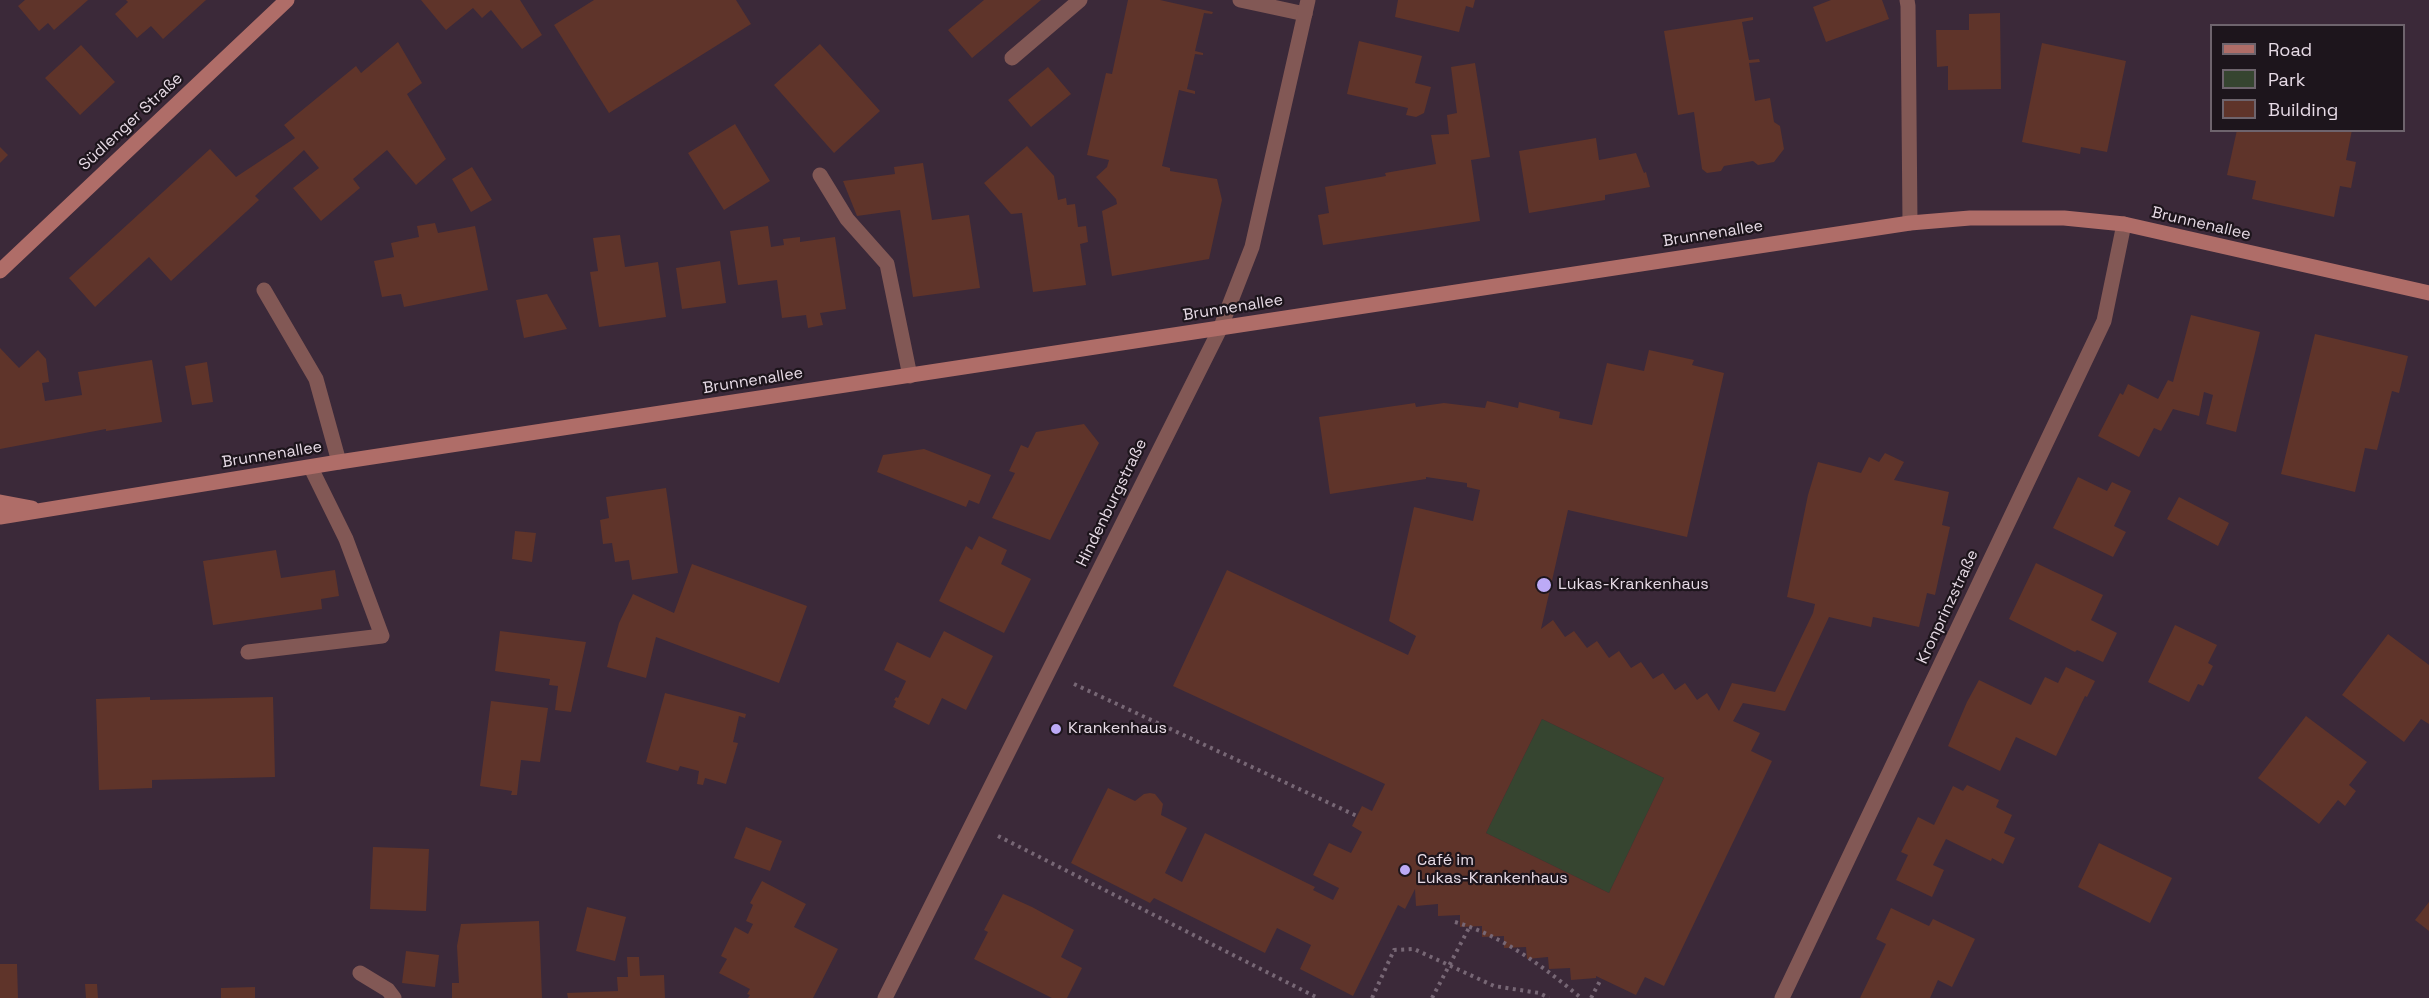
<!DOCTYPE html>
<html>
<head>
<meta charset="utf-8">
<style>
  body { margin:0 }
  #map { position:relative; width:2429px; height:998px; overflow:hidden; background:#3b2939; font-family:"Space Grotesk",sans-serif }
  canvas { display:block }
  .legend { position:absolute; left:2210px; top:24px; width:195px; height:108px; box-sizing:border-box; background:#1d151c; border:2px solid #6e646d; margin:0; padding:8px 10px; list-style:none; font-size:18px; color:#e7dbe6 }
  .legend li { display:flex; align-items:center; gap:12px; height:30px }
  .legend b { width:30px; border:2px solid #6e646d }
</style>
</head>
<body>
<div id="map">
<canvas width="2429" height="998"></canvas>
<ul class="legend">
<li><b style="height:8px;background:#af6d68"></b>Road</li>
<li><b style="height:16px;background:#364530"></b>Park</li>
<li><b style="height:16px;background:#5f342a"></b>Building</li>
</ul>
</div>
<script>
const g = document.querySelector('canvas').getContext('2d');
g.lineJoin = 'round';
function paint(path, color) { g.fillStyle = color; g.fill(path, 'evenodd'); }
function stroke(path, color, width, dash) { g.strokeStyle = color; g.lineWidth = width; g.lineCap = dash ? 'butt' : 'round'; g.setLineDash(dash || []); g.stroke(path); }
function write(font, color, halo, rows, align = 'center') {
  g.font = font + ' "Space Grotesk",sans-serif'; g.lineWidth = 4.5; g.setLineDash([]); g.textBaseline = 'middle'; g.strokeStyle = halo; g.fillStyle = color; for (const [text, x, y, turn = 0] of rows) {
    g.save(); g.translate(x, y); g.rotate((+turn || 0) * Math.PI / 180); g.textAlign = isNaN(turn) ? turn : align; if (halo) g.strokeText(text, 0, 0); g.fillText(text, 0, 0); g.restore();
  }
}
const green = new Path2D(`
  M1542,719L1664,778L1609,893L1486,833Z`);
const building = new Path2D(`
  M25,0H88L54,30L48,23L39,31L18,6Z
  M126,0H206L163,39L151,26L137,38L115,14L128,2Z
  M421,0H520L542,35L522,49L491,10L482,18L473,8L446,30Z
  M594,0H736L751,24L609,113L554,25Z
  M984,0H1041L972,58L948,30Z
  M1128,0H1160L1213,12L1212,14L1204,13L1195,51L1203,53V55L1195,54L1187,89L1195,91V94L1179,90L1162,166L1170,168V171L1217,179L1222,200L1209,259L1112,276L1102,211L1117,204L1116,199L1096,177L1107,167L1109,160L1087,155L1106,73L1112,74Z
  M1398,0H1475L1473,8L1466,6L1459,32L1395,17Z
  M1831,0H1882L1889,19L1826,42L1813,7Z
  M2000,13L2001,89L1948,90V66L1937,67L1936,30H1969V14Z
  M1753,17V20L1742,22L1749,60L1759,59L1760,62L1749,63L1755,101L1770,98L1774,122L1780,126L1784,149L1774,162L1758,165L1753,161L1724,166L1721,171L1707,173L1702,169L1694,112L1678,115L1664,31Z
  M1359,41L1422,56L1415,83L1431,87L1424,113L1416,117L1406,115L1408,108L1347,94Z
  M398,42L422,83L407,94L446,159L416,185L387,150L353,179L360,188L321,221L293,188L319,168L304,150L255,196L259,200L171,281L149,257L95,307L69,278L210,149L236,177L295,138L284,125L356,66L361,73Z
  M2042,43L2126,61L2107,152L2081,147L2080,154L2022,142Z
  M820,44L880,111L834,153L774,85Z
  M81,45L115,82L80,115L45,78Z
  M1475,63L1490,157L1471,160L1480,221L1323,245L1318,215L1329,213L1325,187L1386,176L1385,173L1436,164L1431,135L1449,134L1447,115L1457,113L1451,67Z
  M1048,67L1071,94L1031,127L1008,100Z
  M735,124L770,181L724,210L688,153Z
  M2237,130H2352L2346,160L2356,162L2351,188L2340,186L2334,217L2252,199L2256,181L2227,175Z
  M1596,138L1599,160L1636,153L1644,173L1646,172L1650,187L1605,195V200L1529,213L1519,151Z
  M1027,146L1054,176L1058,200L1066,198L1067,205L1075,204L1078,227L1086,226L1088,242L1080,244L1086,285L1033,292L1022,213L1011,214L984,183Z
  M0,147L8,155L0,163Z
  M923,163L932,220L969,215L980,288L913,297L900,210L857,216L843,181L895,174L894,167Z
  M472,167L492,200L471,212L452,179Z
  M435,223L438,233L475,226L488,290L404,307L401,294L382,297L374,261L394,257L391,243L419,237L417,226Z
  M768,226L771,247L784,245L783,239L800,237V242L835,237L846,309L820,313L823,325L808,328L806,315L782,318L777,280L738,285L730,231Z
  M620,235L625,267L658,262L666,317L599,327L590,272L598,271L593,238Z
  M720,261L726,303L682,309L676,268Z
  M547,294L567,329L524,338L516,300Z
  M2191,315L2260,332L2236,432L2206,424L2213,395L2204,392L2199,416L2173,409L2161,431L2154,428L2139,457L2098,436L2120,393L2123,395L2128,384L2158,399L2168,380L2173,382Z
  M2315,334L2408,356L2399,393L2392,391L2377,450L2365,448L2355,492L2281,474Z
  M0,348L19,368L38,350L46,359L49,382L42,383L45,401L82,395L78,372L152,360L162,422L106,431V429L0,449Z
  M1649,350L1694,360L1692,365L1724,373L1687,537L1568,510L1541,629L1553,620L1565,637L1574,631L1587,648L1597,641L1609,658L1619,651L1631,668L1641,662L1653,679L1663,673L1675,690L1685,683L1697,700L1707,693L1719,711L1732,683L1775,692L1813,613L1815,604L1787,597L1808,495L1818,462L1861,473L1869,457L1879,462L1885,453L1904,462L1894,480L1949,492L1942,525L1950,527L1935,595L1927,593L1919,627L1873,617L1871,627L1829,617L1785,711L1743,703L1733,721L1760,733L1751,751L1772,761L1664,986L1645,977L1636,995L1596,976V978L1571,980L1570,968L1549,969L1548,957L1527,959L1526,947L1504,948V936L1482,937V926L1460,927V915L1438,916V904L1416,906L1415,889L1405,909L1398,905L1353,996L1300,969L1311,945L1277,928L1265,953L1154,898L1150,903L1071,863L1108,788L1135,801L1144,794L1150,793L1155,794L1163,804L1161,815L1187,828L1165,873L1182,882L1205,833L1315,887L1313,890L1333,900L1339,888L1313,875L1329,843L1351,853L1362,832L1352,826L1362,806L1372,811L1385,784L1173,686L1227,570L1408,655L1416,636L1389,621L1414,507L1473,521L1480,490L1467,487V483L1426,477V479L1330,494L1319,417L1415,403L1416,407L1444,403L1485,408L1487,401L1518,408L1519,402L1560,412L1559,418L1592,425L1607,363L1644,371ZM1542,719L1664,778L1609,893L1486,833Z
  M207,362L213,402L192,405L185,366Z
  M1084,424L1099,443L1050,540L992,518L1015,473L1009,471L1021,445L1028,448L1036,432Z
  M924,449L991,475L979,504L969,500L966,507L877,472L883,455Z
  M2078,477L2107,491L2112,482L2131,491L2114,526L2126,532L2113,557L2053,528Z
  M666,488L678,573L632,580L629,560L615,562L612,543L603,544L600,520L609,518L606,497Z
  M2179,497L2229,523L2218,546L2167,519Z
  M515,531L536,533L532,562L512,559Z
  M979,536L1007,550L1001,564L1031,579L1004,633L939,601L966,546L972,550Z
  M276,550L281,578L335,570L339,596L321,599L322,609L213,625L203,561Z
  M2036,563L2103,595L2091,620L2117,633L2103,662L2077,650L2075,652L2009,619Z
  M692,564L807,606L779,683L656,637L646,678L607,667L619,623L633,594L674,613Z
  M2175,625L2217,645L2208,663L2213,666L2203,686L2198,684L2189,702L2148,682Z
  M500,631L586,642L571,712L555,710L558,686L549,685L550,679L495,671Z
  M944,631L993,656L966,710L942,698L929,725L893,707L896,701L894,700L896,697L898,698L906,681L884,670L897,642L930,658Z
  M2388,634L2429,665V724L2421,719L2404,742L2342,695Z
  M2066,667L2095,681L2087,697L2085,696L2056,756L2016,737L2000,771L1948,746L1967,702L1979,680L2031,705L2045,677L2058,683Z
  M665,693L746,714L745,718L739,716L733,742L738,743L726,784L705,778L703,785L697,784L699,771L680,766L678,771L646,762Z
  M150,697V700L273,697L275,777L152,780V788L99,790L96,699Z
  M491,701L548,708L540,762L521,760L517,795H511L512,791L480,786Z
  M2306,716L2367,762L2349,785L2356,791L2345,806L2338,800L2319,824L2258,778Z
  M1967,785L1999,800L1996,807L2012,815L2004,833L2015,838L2003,864L1992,858L1991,861L1946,839L1933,865L1944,870L1932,897L1896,880L1908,855L1901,852L1918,817L1934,825L1953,786L1963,791Z
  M746,827L782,841L770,871L734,858Z
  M2099,843L2172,878L2150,923L2078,887Z
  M373,847L429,849L426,911L370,909Z
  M762,881L806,904L794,927L838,949L813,998H748L750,995L747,994L750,989L719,973L727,959L721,956L735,927L748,934L753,924L746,921L753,905L750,903Z
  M1003,894L1032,907L1074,930L1061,957L1082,968L1067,998H1052L974,959L988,932L984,930Z
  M2429,902V931L2415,920Z
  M587,907L626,917L615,961L576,951Z
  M1891,908L1929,926L1933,919L1975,939L1952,987L1938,980L1930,998H1860L1886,944L1876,939Z
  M539,921L542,998H452V983H459L457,946L461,924Z
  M406,951L439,955L435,987L402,983Z
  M627,957H639L640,976L664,975L665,998H568L567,993L618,991L617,977H628Z
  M0,964H17L18,998H0Z
  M85,984H97L98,998H86Z
  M255,987V998H221V988Z`);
const path = new Path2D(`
  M1074,684L1357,816
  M998,836L1318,998
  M1455,922C1503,936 1544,967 1581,998
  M1372,998L1394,950L1414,949L1494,986L1539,993L1549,998
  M1432,998L1470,926
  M1591,998L1601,979`);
const lane = new Path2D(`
  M1240,0L1305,14
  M1907,0L1908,6L1910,223
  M1012,58L1080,0
  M820,175L847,219L887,264L910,376
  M264,290L316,379L339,462
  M248,652L382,636L346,539L311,468
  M360,973L388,990L394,998`);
const street = new Path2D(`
  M885,998L1220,329L1252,247L1308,0
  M1782,998L2104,321L2124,224`);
const secondary = new Path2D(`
  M0,271L287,0
  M0,502L32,508
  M0,517L339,462L1910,223L1970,218H2064L2124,224L2429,293`);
const markers = [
  [1544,585,8,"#bcaaf6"],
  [1056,729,6,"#bcaaf6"],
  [1405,870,6,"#bcaaf6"]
];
const streetNames = [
  ["Südlenger Straße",131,122,-43],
  ["Brunnenallee",2201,224,13],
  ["Brunnenallee",1713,234,-9],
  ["Brunnenallee",1233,308,-9],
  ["Brunnenallee",753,381,-9],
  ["Brunnenallee",272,455,-9],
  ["Hindenburgstraße",1112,503,-64],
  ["Kronprinzstraße",1948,607,-65]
];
const poiNames = [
  ["Lukas-Krankenhaus",1558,585],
  ["Krankenhaus",1068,729],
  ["Café im",1417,861],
  ["Lukas-Krankenhaus",1417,879]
];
paint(green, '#364530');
paint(building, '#5f342a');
stroke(path, '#776775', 4, [3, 4.5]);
stroke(lane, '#825855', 15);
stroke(street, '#825855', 15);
stroke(secondary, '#af6d68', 15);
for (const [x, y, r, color] of markers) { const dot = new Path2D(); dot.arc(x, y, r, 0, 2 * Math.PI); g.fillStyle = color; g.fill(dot); stroke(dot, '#1d151c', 2); }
write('16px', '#e7dbe6', '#1d151c', streetNames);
write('16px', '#e7dbe6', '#1d151c', poiNames, 'left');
</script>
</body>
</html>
